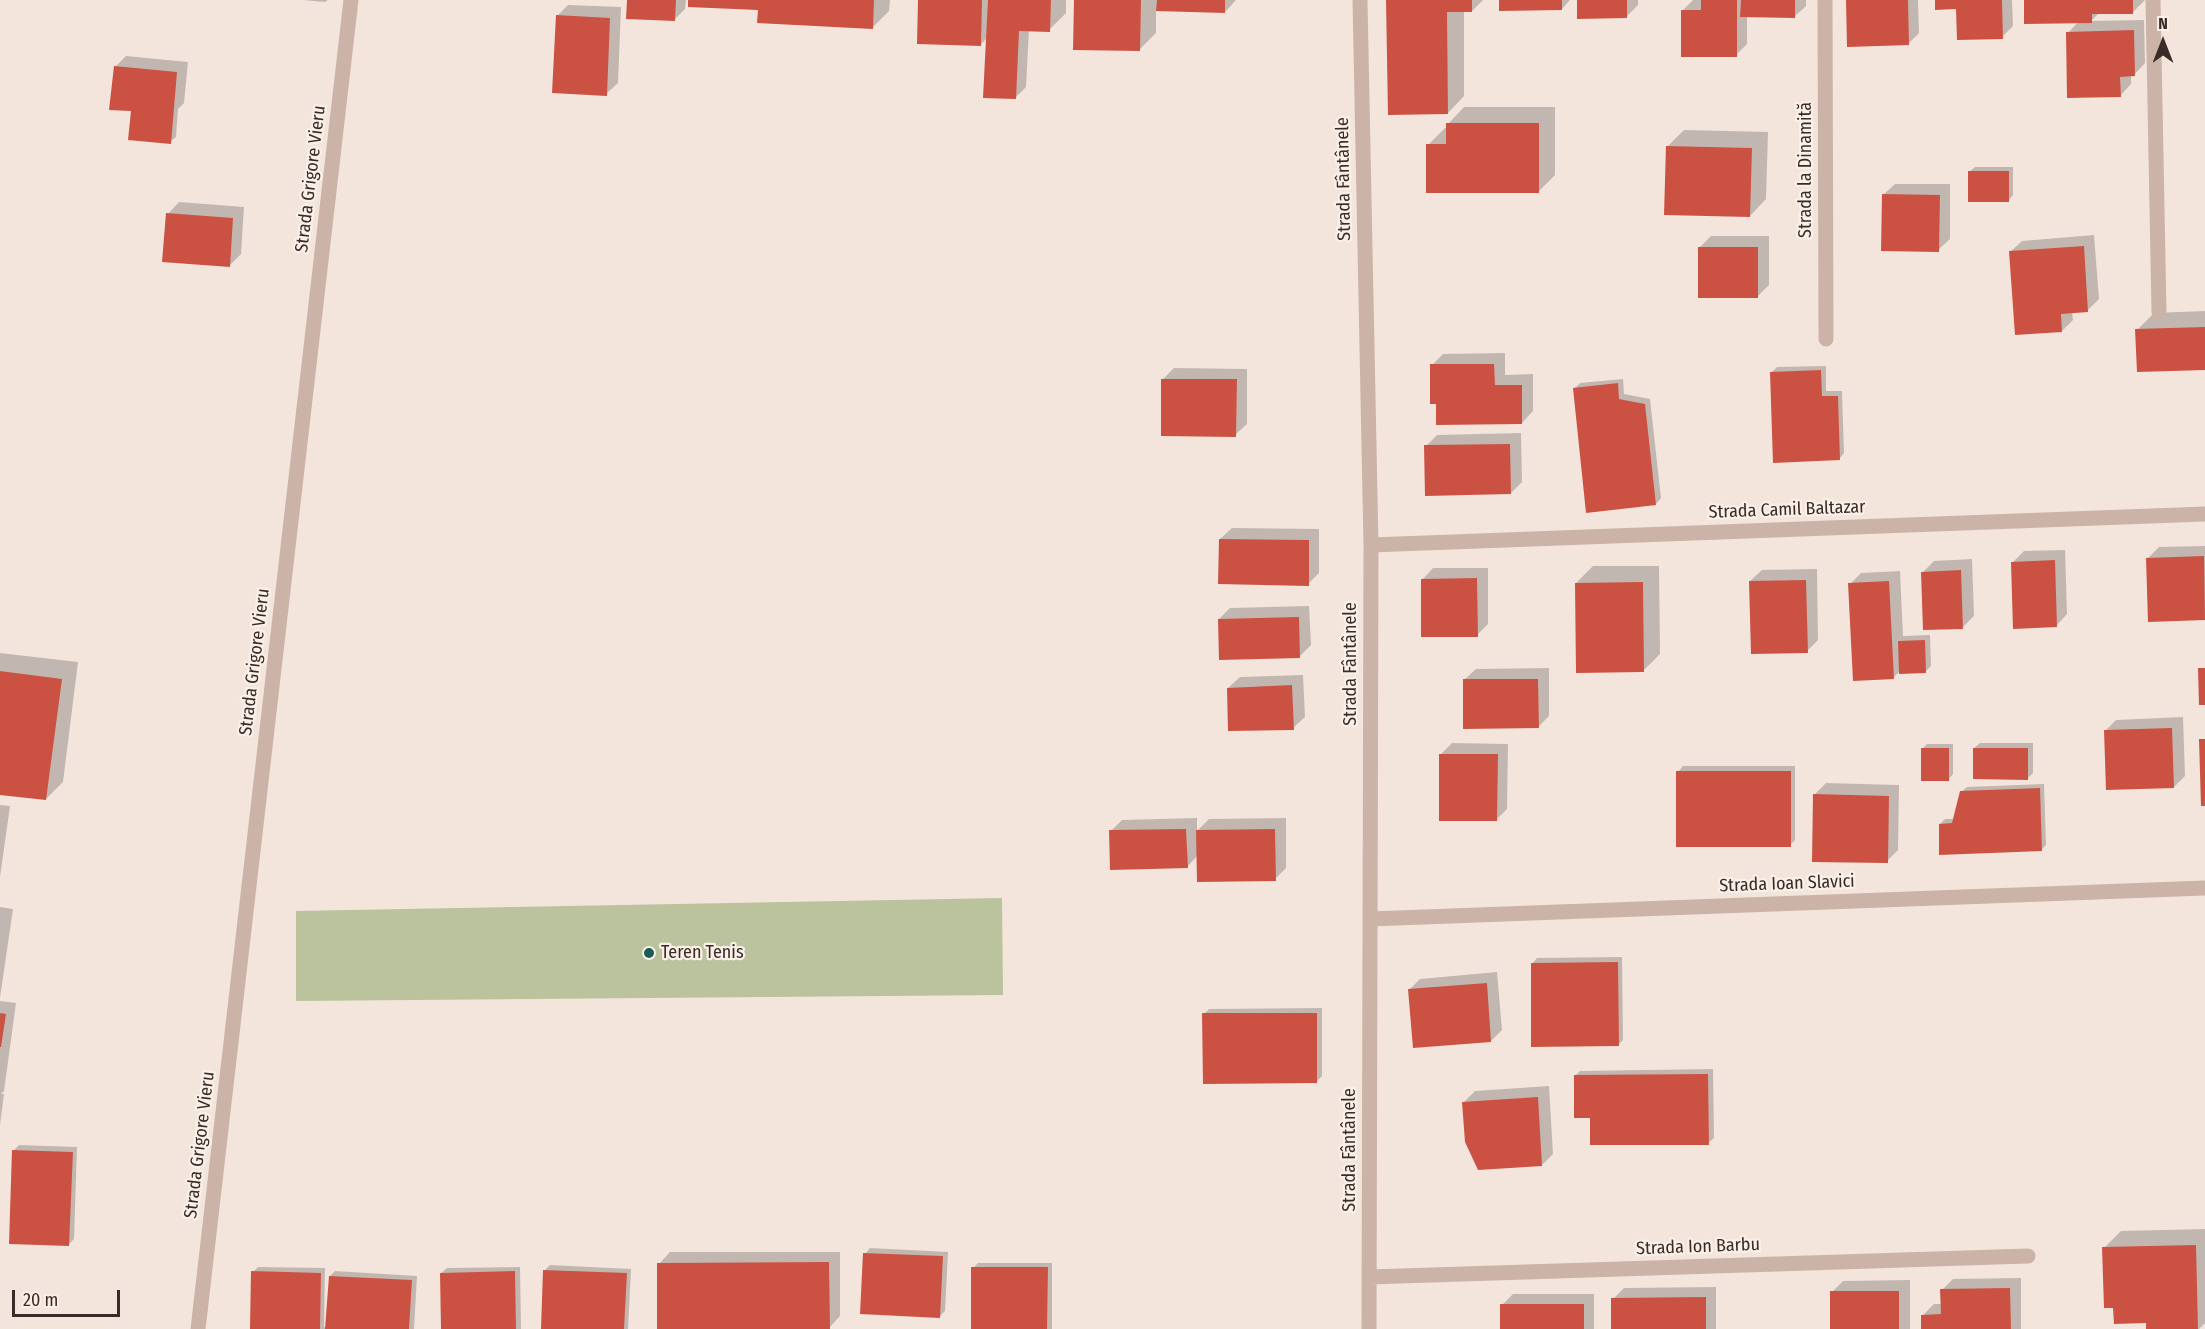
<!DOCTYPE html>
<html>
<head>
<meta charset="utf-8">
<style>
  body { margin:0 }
  #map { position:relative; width:2205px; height:1329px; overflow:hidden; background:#f3e5dc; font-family:"Fira Sans Condensed",sans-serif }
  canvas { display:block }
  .north { position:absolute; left:2133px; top:12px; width:60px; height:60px; -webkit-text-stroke:4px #faf0e8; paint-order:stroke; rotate:0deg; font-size:16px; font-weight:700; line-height:24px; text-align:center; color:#382b28 }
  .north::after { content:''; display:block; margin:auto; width:21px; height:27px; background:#382b28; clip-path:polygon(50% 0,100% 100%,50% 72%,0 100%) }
  .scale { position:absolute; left:12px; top:1290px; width:108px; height:27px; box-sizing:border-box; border:3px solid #382b28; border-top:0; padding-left:8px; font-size:18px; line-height:21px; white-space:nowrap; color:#382b28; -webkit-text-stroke:4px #faf0e8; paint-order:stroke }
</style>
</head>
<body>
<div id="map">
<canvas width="2205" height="1329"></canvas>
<div class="north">N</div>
<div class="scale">20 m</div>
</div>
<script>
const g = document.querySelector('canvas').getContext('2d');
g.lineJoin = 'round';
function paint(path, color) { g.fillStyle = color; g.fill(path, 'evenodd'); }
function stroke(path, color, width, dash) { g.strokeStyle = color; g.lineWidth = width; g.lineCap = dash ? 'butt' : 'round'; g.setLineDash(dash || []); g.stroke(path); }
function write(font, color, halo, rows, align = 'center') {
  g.font = font + ' "Fira Sans Condensed",sans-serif'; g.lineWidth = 4.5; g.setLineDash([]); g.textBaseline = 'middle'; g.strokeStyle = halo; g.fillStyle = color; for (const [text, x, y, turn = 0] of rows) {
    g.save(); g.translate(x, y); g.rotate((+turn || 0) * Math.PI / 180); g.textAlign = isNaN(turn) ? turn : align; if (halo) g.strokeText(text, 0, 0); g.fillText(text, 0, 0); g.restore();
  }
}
const green = new Path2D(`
  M1002,898L1003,995L296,1001V911Z`);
const shadow = new Path2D(`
  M303,0H328L325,2Z
  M628,0H686L685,9L674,20Z
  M690,0H890L889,11L872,28L759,9Z
  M920,0H1066V13L1049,30L1029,29L1026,87L1015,98L988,37L980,45Z
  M1076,0H1236L1225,12L1156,10V33L1139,50Z
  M1388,0H1483L1472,11H1464V96L1448,113Z
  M1500,0H1570L1562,9Z
  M1578,0H1638V5L1627,16Z
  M1693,0H1806V6L1794,17L1747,16V44L1736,55L1682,11Z
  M1848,0H1918L1919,33L1908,44Z
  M1936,0H2012L2013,26L2002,37L1958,8Z
  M2026,0H2145L2133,12H2100L2091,21L2144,20L2145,63L2134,75H2131V84L2120,96L2068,33L2079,21Z
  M568,5L621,7L618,83L606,94L557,16Z
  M126,56L188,62L184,103L178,109L176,137L170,142L132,110L115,67Z
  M1464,107H1555V175L1538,192L1428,145L1445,128H1448V124Z
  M1684,130L1768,132L1766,199L1750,216L1667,147Z
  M1975,167H2013V195L2008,201L1969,172Z
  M1895,184H1950V239L1938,250L1883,195Z
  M179,202L244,207L241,254L230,265L168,214Z
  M2094,235L2099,299L2088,310L2072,311L2073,320L2062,331L2010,252L2022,241Z
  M1711,236H1769V285L1758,296L1700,247Z
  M2205,311V368L2137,330L2154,313Z
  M1505,353V375L1533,374V411L1522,423L1437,402L1432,365L1443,354Z
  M1826,366V391H1842L1844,453L1839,459L1771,373L1777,367Z
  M1174,368L1247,369V424L1235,435L1163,379Z
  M1623,379L1624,394L1650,399L1661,498L1656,504L1574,389L1580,383Z
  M1521,433L1522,482L1511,493L1426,446L1437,435Z
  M1232,528L1319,529V573L1308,584L1220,539Z
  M2205,546V618L2149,620L2147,559L2159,547Z
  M2065,550L2067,614L2056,626L2013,562L2024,551Z
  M1972,559L1974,616L1963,627L1923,572L1934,561Z
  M1593,566H1659L1660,654L1644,670L1576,583Z
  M1433,568H1488V624L1477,635L1422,580Z
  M1817,569L1818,640L1807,651L1750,581L1762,570Z
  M1900,571L1903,636L1930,635L1931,666L1925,672L1900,671L1893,678L1850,584L1861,573Z
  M1309,606L1311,645L1299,657L1219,619L1230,608Z
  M0,653L78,662L63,782L46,799L0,793Z
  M1549,668V716L1538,727L1464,680L1476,669Z
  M1303,675L1305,717L1293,728L1228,688L1240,677Z
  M2183,717L2185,776L2174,787L2105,731L2116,720Z
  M1452,743L1508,744L1507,809L1496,820L1441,754Z
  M1980,743H2033V773L2028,778L1974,748Z
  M1927,744H1953V774L1948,780L1922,749Z
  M1683,766H1795V840L1790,845L1678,772Z
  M1826,783L1899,785L1898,850L1887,861L1815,794Z
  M2044,784L2046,845L2041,850L1940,824L1945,819H1955L1961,792L1967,787Z
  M0,805L10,806L0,877Z
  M1197,818V831L1209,819L1286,818V868L1275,879L1198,855L1187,867L1111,831L1122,820Z
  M0,907L13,909L0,998Z
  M1622,957L1623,1040L1618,1045L1532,964L1537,958Z
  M1497,972L1502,1030L1491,1041L1409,990L1420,979Z
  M0,1001L16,1003L4,1091L1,1094H4L0,1125Z
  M1322,1008V1076L1316,1082L1204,1014L1209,1009Z
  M1713,1069L1714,1138L1708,1143L1592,1117L1575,1076L1580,1071Z
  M1549,1086L1553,1154L1542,1165L1464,1102L1475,1091Z
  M19,1145L77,1147L74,1239L69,1244L14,1150Z
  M2205,1229V1323L2199,1329H2148L2147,1322L2115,1307L2104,1248L2121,1231Z
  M870,1248L948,1252L945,1311L940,1316L865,1254Z
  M670,1252H840V1316L829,1328L659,1264Z
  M978,1263H1052V1329H972L973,1268Z
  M550,1265L631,1269L628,1329H542L545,1270Z
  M258,1267L325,1268L324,1327H327L330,1276L335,1271L417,1276L414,1329H252L253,1272Z
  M520,1267L521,1329H443L441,1273L447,1268Z
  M2021,1278V1329H1923V1315L1934,1304H1942V1290L1953,1279Z
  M1910,1280V1329H1832V1292L1843,1281Z
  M1716,1287V1329H1613V1299L1624,1288Z
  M1513,1294H1594V1329H1502V1305Z`);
const building = new Path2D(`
  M627,0H676L675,21L626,19Z
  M688,0H874L873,29L757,23L758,10L688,7Z
  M918,0H982L981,46L917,44Z
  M988,0H1051L1050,32L1019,31L1016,99L983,98Z
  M1074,0H1141L1140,51L1073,50Z
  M1157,0H1225V13L1156,11Z
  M1386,0H1472V12H1447L1448,114L1388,115Z
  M1499,0H1562V10L1499,11Z
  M1577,0H1627V18L1577,19Z
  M1701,0H1737V57H1681V10H1701Z
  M1741,0H1795V18L1740,17Z
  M1846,0H1908L1909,45L1847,47Z
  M1935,0H2002L2003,39L1957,40L1956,9L1935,10Z
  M2024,0H2133V14H2092V23L2024,24Z
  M556,15L610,18L607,96L552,93Z
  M2134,30L2135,76L2120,77L2121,97L2067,98L2066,32Z
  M114,66L177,72L171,144L128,140L131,111L109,110Z
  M1446,123H1539V193H1426V144H1446Z
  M1666,146L1752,148L1750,217L1664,215Z
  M1968,171H2009V202H1968Z
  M1882,194L1940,195L1939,252L1881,251Z
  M166,213L233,218L230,267L162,262Z
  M2084,246L2088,312L2061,314L2062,332L2015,335L2009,251Z
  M1698,247H1758V298H1698Z
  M2205,327V370L2137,372L2135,329Z
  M1430,364H1494L1495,385H1522V424L1436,425V404H1430Z
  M1821,370L1822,396H1838L1840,460L1773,463L1770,372Z
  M1161,379H1237L1236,437L1161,436Z
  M1618,383L1619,399L1645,404L1656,505L1586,513L1573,388Z
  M1510,444L1511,494L1425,496L1424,445Z
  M1219,539L1309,540V586L1218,584Z
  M2204,556L2205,620L2148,622L2146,558Z
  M2055,560L2057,627L2013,629L2011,562Z
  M1961,570L1963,629L1923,630L1921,572Z
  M1477,578L1478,637H1421V579Z
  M1806,580L1808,653L1751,654L1749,581Z
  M1889,581L1894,679L1853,681L1848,583Z
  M1643,582L1644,672L1576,673L1575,583Z
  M1299,617L1300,658L1219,660L1218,619Z
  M1925,640L1926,673L1899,674L1898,641Z
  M2198,668H2205V705H2199Z
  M0,671L62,679L46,800L0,795Z
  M1463,679H1538L1539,728L1463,729Z
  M1292,685L1294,730L1228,731L1227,688Z
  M2172,728L2174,788L2106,790L2104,730Z
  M2199,739H2205V806H2201Z
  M1921,748H1949V781H1921Z
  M1973,748H2028V780L1973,779Z
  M1439,754H1498L1497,821H1439Z
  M1676,771H1791V847H1676Z
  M2040,788L2042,851L1939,855V824L1952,823L1960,791Z
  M1813,794L1889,796L1888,863L1812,862Z
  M1186,829L1188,868L1110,870L1109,830Z
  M1275,829L1276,881L1197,882L1196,830Z
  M1618,962L1619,1046L1531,1047V963Z
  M1487,983L1491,1042L1413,1048L1408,989Z
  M0,1013L6,1014L1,1047H0Z
  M1202,1013H1317V1083L1203,1084Z
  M1708,1074L1709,1145H1590V1118H1574V1075Z
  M1538,1097L1542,1166L1478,1170L1465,1142L1462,1102Z
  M12,1150L73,1152L69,1246L9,1244Z
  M2196,1245L2198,1329H2146V1323L2114,1324L2113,1308H2104L2102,1247Z
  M863,1253L943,1256L940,1318L860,1314Z
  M829,1262L830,1329H657V1263Z
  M971,1267H1048L1047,1329H971Z
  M543,1270L627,1273L624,1329H541Z
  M251,1271L321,1273L320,1329H250Z
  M515,1271L516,1329H441L440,1273Z
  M329,1276L412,1280L409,1329H325Z
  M2010,1288L2011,1329H1921V1315L1941,1314L1940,1289Z
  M1830,1291H1899V1329H1830Z
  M1706,1297V1329H1611V1298Z
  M1500,1304H1584V1329H1500Z`);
const minor = new Path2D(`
  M1360,0L1371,545L1369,1329
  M1825,0L1826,339
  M2153,0L2159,312
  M1371,545L2205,514
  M1370,919L2205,888
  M1369,1277L2028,1256
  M198,1329L351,0`);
const markers = [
  [649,953,6,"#1c5b57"]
];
const streetNames = [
  ["Strada la Dinamită",1806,170,-90],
  ["Strada Grigore Vieru",311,179,-83],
  ["Strada Fântânele",1344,179,-91],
  ["Strada Camil Baltazar",1787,510,-2],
  ["Strada Grigore Vieru",255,662,-83],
  ["Strada Fântânele",1351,664,-90],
  ["Strada Ioan Slavici",1787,884,-2],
  ["Strada Grigore Vieru",200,1145,-83],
  ["Strada Fântânele",1350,1150,-90],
  ["Strada Ion Barbu",1698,1247,-2]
];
const poiNames = [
  ["Teren Tenis",661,953]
];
paint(green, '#bac39b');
paint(shadow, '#0003');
paint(building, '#cb5242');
stroke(minor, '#ccb3a7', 15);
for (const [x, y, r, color] of markers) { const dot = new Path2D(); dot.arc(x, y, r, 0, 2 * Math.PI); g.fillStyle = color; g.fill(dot); stroke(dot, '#faf0e8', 2); }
write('18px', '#382b28', '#faf0e8', streetNames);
write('18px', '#382b28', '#faf0e8', poiNames, 'left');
</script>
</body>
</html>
